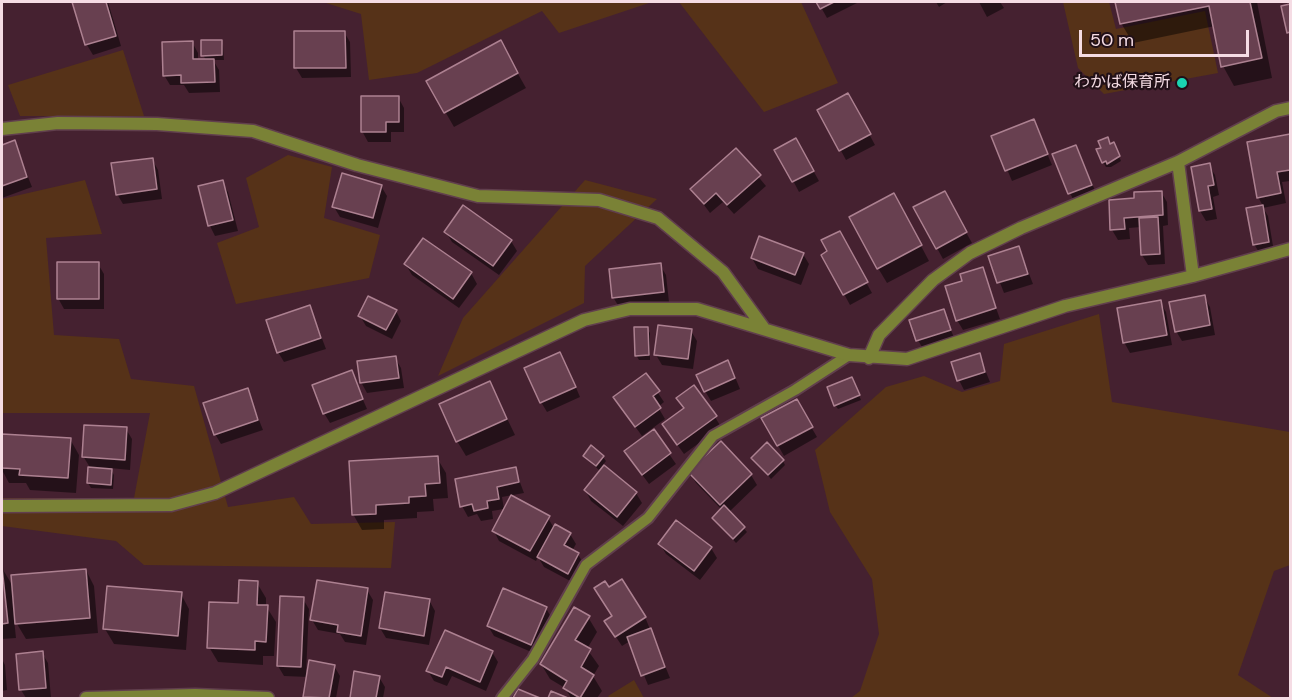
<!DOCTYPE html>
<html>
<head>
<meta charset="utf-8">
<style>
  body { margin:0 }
  #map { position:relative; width:1292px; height:700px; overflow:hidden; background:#452130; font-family:"DM Sans",sans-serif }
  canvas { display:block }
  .frame { position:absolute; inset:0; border:3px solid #f5dce4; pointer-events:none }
  .scale { position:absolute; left:1079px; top:30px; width:170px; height:27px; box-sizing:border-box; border:3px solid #f5dce4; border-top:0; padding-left:8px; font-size:18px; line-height:21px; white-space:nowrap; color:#f5dce4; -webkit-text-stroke:4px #211017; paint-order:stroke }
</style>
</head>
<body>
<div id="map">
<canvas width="1292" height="700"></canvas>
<div class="frame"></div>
<div class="scale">50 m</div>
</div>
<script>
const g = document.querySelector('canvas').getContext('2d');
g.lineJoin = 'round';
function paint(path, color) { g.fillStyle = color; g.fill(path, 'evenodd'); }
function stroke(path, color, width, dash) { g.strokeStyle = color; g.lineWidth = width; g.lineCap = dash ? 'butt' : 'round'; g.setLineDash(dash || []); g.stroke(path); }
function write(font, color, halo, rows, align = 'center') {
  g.font = font + ' "DM Sans","Noto Sans JP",sans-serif'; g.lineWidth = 4.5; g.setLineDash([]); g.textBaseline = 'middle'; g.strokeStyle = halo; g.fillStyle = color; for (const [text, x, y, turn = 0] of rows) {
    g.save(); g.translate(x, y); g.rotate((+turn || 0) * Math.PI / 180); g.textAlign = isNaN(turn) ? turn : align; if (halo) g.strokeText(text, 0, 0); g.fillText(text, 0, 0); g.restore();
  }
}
const green = new Path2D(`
  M323,2H652L559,33L542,11L417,73L369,80L361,14Z
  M679,2H801L838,83L764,112Z
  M1063,2H1109L1116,29L1205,11L1218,73L1104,94L1078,68Z
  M123,50L144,116H20L8,85Z
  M288,155L332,167L324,218L380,235L369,278L236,304L217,243L259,227L246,178Z
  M85,180L102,234L46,238L54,335L119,339L131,379L194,386L228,507L294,497L311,524L395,522L391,568L144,565L116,541L2,526V498H134L150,413H2V199Z
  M585,180L657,199L585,266L584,303L438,376L463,318Z
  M1099,314L1112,402L1290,432V565L1274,571L1238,675L1273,698H851L860,691L879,634L872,579L830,512L815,450L886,387L924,376L962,392L1000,381L1004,344Z
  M634,680L644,698H610L608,696Z`);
const shadow = new Path2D(`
  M74,2H108L121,46L93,55L87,45Z
  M818,2H859L827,18Z
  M936,2H947L939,7Z
  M979,2H1000L1004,8L987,17Z
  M1117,2H1257L1272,78L1234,86L1223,66L1215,26L1133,43L1121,23Z
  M344,32L350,42L351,77L302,78L296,68Z
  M192,42L198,53V61L206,60L203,55L221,42L223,46L224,60H213L219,70L220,92L189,93L184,85H170L164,75Z
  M509,58L526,88L454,127L428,82Z
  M848,95L875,145L846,160L819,110Z
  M398,97L404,108V132H391V142H368L362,131Z
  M1033,121L1052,165L1012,181L993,136Z
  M1290,135V181L1282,182L1286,203L1263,208L1268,216L1274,252L1260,254L1254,244L1248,209L1263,206L1258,197L1249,143Z
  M796,140L819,181L799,192L777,150Z
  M14,142L32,187L2,198V147Z
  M1111,145L1116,149L1121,161L1111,167H1106L1103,162Z
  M1076,147L1097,195L1075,203L1070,193Z
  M736,150L766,186L734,214L723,202L710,213L692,189Z
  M152,159L158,170L162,199L123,204L117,194Z
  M1209,165L1215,175L1219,195L1213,197L1217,219L1206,221L1200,211L1192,168Z
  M222,182L228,192L238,231L215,236L210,226L200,188Z
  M381,186L387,196L378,228L340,217L334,207Z
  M1161,192L1167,202L1168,225L1163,226L1165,264L1148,265L1142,255L1141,227L1129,228L1130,239L1118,240L1112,230L1136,200Z
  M944,193L972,243L943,259L915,208Z
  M902,210L929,261L887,283L878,268Z
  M446,232L511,241L517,251L499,275L452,242Z
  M839,233L872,293L850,305L823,255L829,252Z
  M423,240L471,273L477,284L459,308L412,275L406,265Z
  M1019,248L1033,284L1004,293L990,257Z
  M803,254L809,264L801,285L758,269L752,258Z
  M98,264L104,274V309H64L58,298Z
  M660,265L666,275L669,302L619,307L613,297Z
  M982,269L1000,319L963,330L957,320L964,282Z
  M1204,297L1210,307L1215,335L1182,341L1176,331Z
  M1160,302L1166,312L1172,345L1130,353L1124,342Z
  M310,307L326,349L284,362L278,352Z
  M396,311L401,321L392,339L366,326L360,316Z
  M943,311L955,340L924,351L918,340Z
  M647,328L650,333V360H639L636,355Z
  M691,331L697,341L693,369L662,365L656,355Z
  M979,355L990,382L964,390L959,380Z
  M395,358L401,368L404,388L367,393L361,382Z
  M566,364L580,397L547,412L541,402Z
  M351,372L367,409L330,423L324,413Z
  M733,372L740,389L711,401L705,391Z
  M646,375L664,402L658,407L665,419L642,436L621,407Z
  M490,383L515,435L466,456L457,441Z
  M854,384L861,400L838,409L835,405Z
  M247,390L263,430L221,444L215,434Z
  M678,398L715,417L721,427L684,454L663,425L684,409Z
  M796,401L817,437L784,456L763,419Z
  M126,429L132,439L130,470L110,468L114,475L113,489L91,488L88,483L91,469L83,456Z
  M653,431L676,464L649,484L632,461Z
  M2,435L70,439L79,455L76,493L30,490L26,483H9L2,470Z
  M584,456L603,457L606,461L599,470Z
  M437,458L446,473L448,498L433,499L434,511L417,512V518L384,520V529L362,530L353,514Z
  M753,458L783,461L785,465L771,479Z
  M515,469L524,493L502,497L504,509L492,511L493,519L481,521L477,514L468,517L462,506Z
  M690,473L751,475L757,485L729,512L747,532L736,543L717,522L722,510L696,483Z
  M586,491L636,493L642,503L623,526L591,501Z
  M548,518L554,528L570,534L576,544L572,551L578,554L584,565L574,583L544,567L538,557L536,561L499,541L494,531Z
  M660,544L711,548L717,558L700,580L666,554Z
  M2,568L14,588L86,570L94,586L98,633L26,639L14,619L16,638L2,639Z
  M257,583L266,598V606L276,622L274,656H263V665L218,662L209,647Z
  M608,589L645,617L670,678L648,685L630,641L622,646L612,631L614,616Z
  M367,590L373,600L366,645L345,642L340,634L318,630L312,620Z
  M181,594L189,609L186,650L114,644L105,629Z
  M303,599L309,609L306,673L334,666L340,676L336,698H305L308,677L284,676L278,666Z
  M429,600L435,611L429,645L386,638L380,628Z
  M546,608L552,619L536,654L494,636L488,626Z
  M588,617L597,632L587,649L599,666L593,676L602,691L597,698H571L565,688L550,679L541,664Z
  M492,652L498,662L486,691L452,676L447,686L434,681L428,671Z
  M42,653L48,663L51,698H26L21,690Z
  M2,659L5,665L7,690L2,691Z
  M355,673L379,677L385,687L383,698H351Z`);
const building = new Path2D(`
  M72,2H106L116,36L85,45Z
  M816,2H834L820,9Z
  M1115,2H1250L1262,58L1221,67L1209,6L1120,24Z
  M1290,4V32L1287,33L1281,6Z
  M294,31H345L346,68H294Z
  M201,40H222V55L201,56Z
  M501,40L518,73L444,113L426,81Z
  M193,41V59H214L215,82L181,83V75L163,76L162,42Z
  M848,93L871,134L839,151L817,110Z
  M361,96H399V122H386V132H361Z
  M1034,119L1048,154L1005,171L991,136Z
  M1290,134V170L1277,172L1281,193L1257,198L1247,142Z
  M1108,137L1110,144L1114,142L1120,156L1107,164L1106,161L1102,163L1096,149L1101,148L1098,141Z
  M796,138L814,171L792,182L774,150Z
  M15,140L27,177L2,186V145Z
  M1076,145L1092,185L1068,194L1052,154Z
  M736,148L761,175L727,205L716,193L704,204L690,189Z
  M153,158L157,189L116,195L111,163Z
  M1210,163L1214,185L1208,186L1212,209L1199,211L1191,167Z
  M342,173L382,185L373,218L332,207Z
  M223,180L233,220L208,226L198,186Z
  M945,191L967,232L936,249L913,207Z
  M1162,191L1163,215L1124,218L1125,229L1110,230L1109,200L1134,198V192Z
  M894,193L922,245L877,269L849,217Z
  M463,205L512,240L493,266L444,232Z
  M1263,205L1269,242L1253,245L1246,208Z
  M1158,217L1160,254L1141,255L1139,218Z
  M840,231L868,282L843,295L821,255L827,251L821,240Z
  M759,236L804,253L795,275L751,258Z
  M423,238L472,272L453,299L404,264Z
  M1019,246L1028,274L997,283L988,256Z
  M57,262H99V299H57Z
  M661,263L664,292L612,298L609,269Z
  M983,267L996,308L956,321L945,286L962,281L960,274Z
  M1205,295L1210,325L1175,332L1169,302Z
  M368,296L397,310L386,330L358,316Z
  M1161,300L1167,335L1123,343L1117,308Z
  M310,305L321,338L277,353L266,320Z
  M944,309L951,330L916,341L909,320Z
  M658,325L692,329L688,359L654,355Z
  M634,327H648L649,355L635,356Z
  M560,352L576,387L540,403L524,368Z
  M980,353L985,372L957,381L951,362Z
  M396,356L399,378L360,383L357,361Z
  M728,360L735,378L704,392L696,375Z
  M352,370L363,399L323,414L312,385Z
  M646,373L660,391L653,396L661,408L635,427L613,397Z
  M852,377L860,395L834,406L827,387Z
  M490,381L507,419L456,442L439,404Z
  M694,385L717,416L677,445L662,424L684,408L676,398Z
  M248,388L258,420L214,435L203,403Z
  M797,399L813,427L777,446L761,418Z
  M84,425L127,427L125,460L82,457Z
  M654,429L671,453L642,475L624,451Z
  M2,434L71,438L68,478L19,475L20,469L2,468Z
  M721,441L752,474L720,505L688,472Z
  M767,442L784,460L768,475L751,458Z
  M591,445L604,456L596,466L583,456Z
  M438,456L440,483L425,484L426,496L409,497V503L376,505V514L352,515L349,461Z
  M604,465L637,492L617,517L584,490Z
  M88,467L112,469L111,485L87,483Z
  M516,467L519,482L497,487L499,499L487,501L488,508L474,511L472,504L460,507L455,479Z
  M511,495L550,516L530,551L492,531Z
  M724,505L745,527L733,539L712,518Z
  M676,520L712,547L694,571L658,544Z
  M555,524L571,533L564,545L579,553L568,574L537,557Z
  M2,567L8,623L2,624Z
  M86,569L90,618L15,624L11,575Z
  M622,579L646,617L615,637L604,621L612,616L594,588L605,581L609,587Z
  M239,580L258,581L257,605H268L266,642L255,641V650L207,648L209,602L238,603Z
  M317,580L368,588L361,636L337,632L338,625L310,620Z
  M107,586L182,592L178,636L103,629Z
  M503,588L547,607L531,645L487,626Z
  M385,592L430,599L424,636L379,628Z
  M280,596L304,597L301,667L277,666Z
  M574,607L590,616L575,640L591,649L581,667L594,675L580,698L563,688L567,681L540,664Z
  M651,628L665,667L641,676L627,637Z
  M445,630L493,651L480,682L446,667L442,677L426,671Z
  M43,651L46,688L19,690L16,654Z
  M309,660L335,665L329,698L303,697Z
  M354,671L380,676L376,698H350Z
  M518,689L540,698H513Z
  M551,691L568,698H548Z`);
const service = new Path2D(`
  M502,698L533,659L586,565L648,518L713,436L795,390L849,355`);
const minor = new Path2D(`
  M2,129L58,123L157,124L253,131L357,165L478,196L599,200L658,218L723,272L763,327
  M1178,162L1193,276
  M869,358L879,335L933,280L970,253L1021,228L1178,162L1276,111L1290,108
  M2,506L171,505L215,493L584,320L630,309H697L849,355L907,359L1065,306L1193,276L1290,249
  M86,698L195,695L268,698`);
const markers = [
  [1182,83,6,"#1ad5b2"]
];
const poiNames = [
  ["わかば保育所",1170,83]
];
paint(green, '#563218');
paint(shadow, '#0007');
paint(building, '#684050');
stroke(building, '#ad8191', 1.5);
stroke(service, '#613f4d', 14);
stroke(minor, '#613f4d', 15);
stroke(service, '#7a8236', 10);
stroke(minor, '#7a8236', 12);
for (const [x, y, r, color] of markers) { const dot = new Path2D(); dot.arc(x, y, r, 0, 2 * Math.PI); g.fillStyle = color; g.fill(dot); stroke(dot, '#211017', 2); }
write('16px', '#f5dce4', '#211017', poiNames, 'right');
</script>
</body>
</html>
